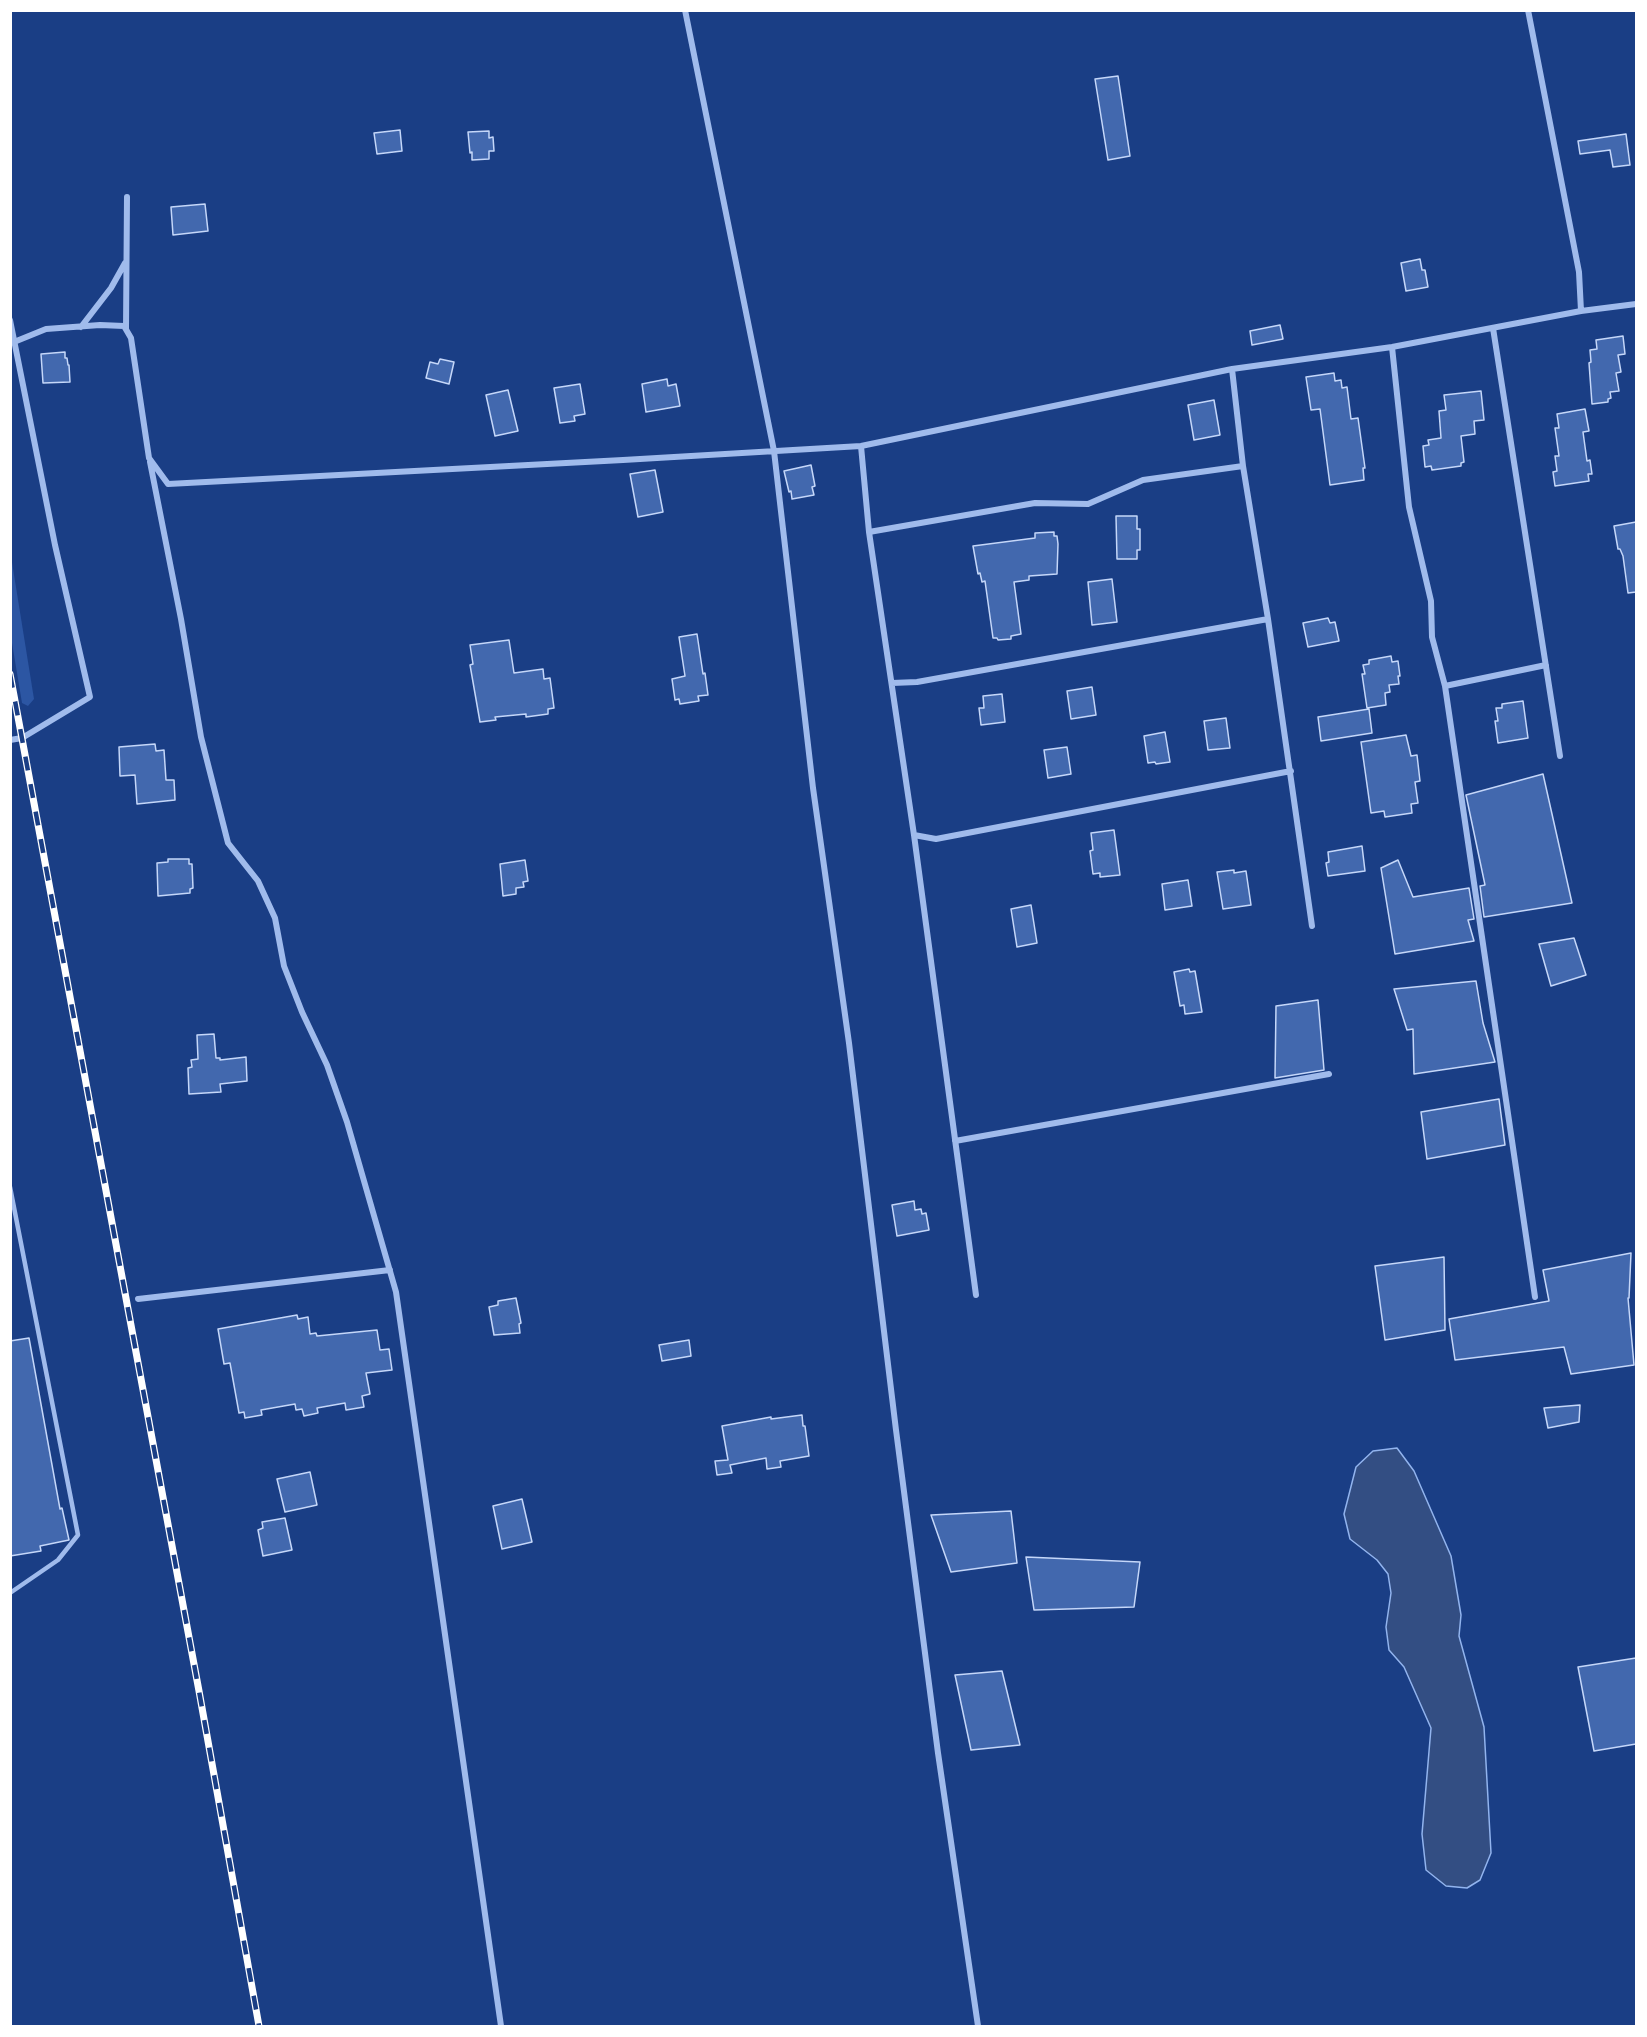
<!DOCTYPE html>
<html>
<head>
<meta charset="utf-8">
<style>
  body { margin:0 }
  #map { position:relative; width:1647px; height:2037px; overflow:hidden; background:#1a3e85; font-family:Karla,sans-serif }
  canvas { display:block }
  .frame { position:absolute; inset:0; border:12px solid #fff; pointer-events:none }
</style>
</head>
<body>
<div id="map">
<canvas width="1647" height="2037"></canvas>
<div class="frame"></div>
</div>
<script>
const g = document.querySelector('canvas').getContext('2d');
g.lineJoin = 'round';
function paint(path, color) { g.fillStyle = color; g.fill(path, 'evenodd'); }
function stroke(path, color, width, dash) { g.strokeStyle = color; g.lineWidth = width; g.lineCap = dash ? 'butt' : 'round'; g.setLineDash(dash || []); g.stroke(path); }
const green = new Path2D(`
  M10,550L34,699L28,706L22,703L11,637Z`);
const water = new Path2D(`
  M1397,1448L1414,1471L1451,1556L1461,1615L1459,1636L1484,1727L1491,1853L1480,1880L1467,1888L1446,1886L1426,1870L1422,1834L1431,1728L1404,1667L1389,1650L1386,1627L1391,1593L1388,1574L1377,1560L1350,1539L1344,1514L1356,1467L1373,1451Z`);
const building = new Path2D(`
  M1118,76L1130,156L1108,160L1095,79Z
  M400,130L402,151L377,154L374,133Z
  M489,131V138L493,137L494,151H489V159L472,160V152L470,153L468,132Z
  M1626,134L1630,165L1613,167L1610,150L1580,154L1578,141Z
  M205,204L208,231L173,235L171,207Z
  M1420,259L1422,270H1425L1428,287L1406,291L1401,263Z
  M1280,325L1283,339L1252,345L1250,331Z
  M1623,336L1625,354L1618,355L1621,372L1616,373L1619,391L1610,392L1611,398L1608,399V402L1592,404L1589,363L1591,362L1590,350L1597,349L1596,340Z
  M65,352V358H67L68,365H69L70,382L43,383L41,354Z
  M440,359L454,362L449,384L426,378L430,362L438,364Z
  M1334,373L1335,381L1341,380L1342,388L1347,387L1351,419L1358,418L1365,468H1363L1364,480L1330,485L1320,409L1311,410L1306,377Z
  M667,379L668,386L676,384L680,406L646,412L642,384Z
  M580,384L585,414L574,416L575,421L560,423L554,388Z
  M508,390L518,431L495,436L486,395Z
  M1481,391L1484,420L1474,421L1475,434L1461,436L1464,462L1461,463V466L1432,470L1431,466L1425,467L1423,446L1429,445L1428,440L1441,438L1439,411L1446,410L1444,395Z
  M1214,400L1220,435L1194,440L1188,405Z
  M1585,409L1589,431L1583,432L1587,461L1590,460L1592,474H1588L1589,481L1555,486L1553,472L1557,471L1555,456H1559L1555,428H1559L1557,414Z
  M811,465L815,486L812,487L814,495L792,499L791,491L789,492L784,471Z
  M655,470L663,512L638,517L630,474Z
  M1116,516H1137V529H1140V550H1137V559H1117Z
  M1636,522V592L1628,593L1623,556L1620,549H1618L1614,526Z
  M1054,532V536H1057L1058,544L1057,574L1029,576V580L1014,582L1021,634L1011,636V639L998,640L997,638H993L985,581L982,582L980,573L978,574L973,546L1035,538V533Z
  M1112,579L1117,622L1092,625L1088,582Z
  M1328,618L1330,623L1335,622L1339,641L1308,647L1303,623Z
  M697,634L703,674L705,673L708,695L698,696L699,701L680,704L679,699L675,700L672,679L685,676L679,637Z
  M509,640L514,673L543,669L544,679L550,678L554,708L548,709V714L526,717V714L495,717L496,720L480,722L470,665L473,664L470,645Z
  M1391,656L1392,662L1398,661L1400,676H1398L1399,684L1389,685L1390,692L1385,693L1386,705L1367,708L1362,674H1365L1363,665L1369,664V660Z
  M1092,687L1096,715L1071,719L1067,691Z
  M1002,694L1005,722L981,725L979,708H984L983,696Z
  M1523,701L1528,738L1498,743L1495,721H1498L1496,708H1502V704Z
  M1369,709L1372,733L1321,741L1318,717Z
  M1226,718L1230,748L1208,750L1204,721Z
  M1165,732L1170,762L1156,764L1155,762L1148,763L1144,736Z
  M1406,735L1411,756L1417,755L1420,781L1415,782L1418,803L1411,804L1412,813L1385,817L1384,811L1371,813L1361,742Z
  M155,744L156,751L164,750L166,780H174L175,800L137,804L135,775L120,776L119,747Z
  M1067,747L1071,774L1048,778L1044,750Z
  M1543,774L1572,903L1484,917L1480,886L1485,885L1466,795Z
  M1114,830L1120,875L1100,877V873L1093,874L1090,851L1093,850L1091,833Z
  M1362,846L1365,871L1328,876L1326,863L1329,862L1328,852Z
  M168,859H189V864H192L193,888L190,889V893L158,896L157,863L168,862Z
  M525,860L528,881L523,882L524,887L516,888V894L503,896L500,864Z
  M1398,860L1413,897L1469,888L1474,919L1468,920L1474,941L1395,954L1381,868Z
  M1234,870V873L1246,871L1251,905L1223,909L1217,872Z
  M1188,880L1192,906L1165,910L1162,884Z
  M1031,905L1037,943L1017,947L1011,909Z
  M1574,938L1586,975L1551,986L1539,944Z
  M1189,969L1190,972L1195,971L1202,1012L1185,1014L1184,1005L1180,1006L1174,972Z
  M1476,981L1483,1023L1495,1062L1414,1074L1413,1029L1407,1030L1394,989Z
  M1318,1000L1324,1070L1275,1078L1276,1006Z
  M214,1034L216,1058H220V1060L246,1057L247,1081L220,1084L221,1092L189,1094L188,1068L192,1067L191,1060L198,1059L197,1035Z
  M1499,1099L1505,1145L1427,1159L1421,1112Z
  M914,1201L915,1210L921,1209L922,1214L926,1213L929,1230L897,1236L892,1205Z
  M1631,1253L1629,1298H1628L1634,1365L1571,1374L1564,1347L1455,1360L1449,1319L1549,1301L1543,1270Z
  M1444,1257L1445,1330L1385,1340L1375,1266Z
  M516,1298L521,1323L519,1324L520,1333L494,1335L489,1307L498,1305V1301Z
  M297,1315L298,1319L308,1317L310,1334L316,1333L317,1336L377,1330L380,1350L389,1349L392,1370L366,1373L370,1394L362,1396L364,1407L346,1410L345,1403L317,1408L318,1413L304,1416L302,1409L296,1410L295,1404L261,1410L262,1415L245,1418L244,1412L239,1413L230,1363L224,1364L218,1329Z
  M29,1338L60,1509L62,1508L69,1540L40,1546L41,1551L10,1556V1341Z
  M689,1340L691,1356L662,1361L659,1345Z
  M1580,1405L1579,1422L1548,1428L1544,1408Z
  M802,1415L803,1426H805L809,1456L780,1461L781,1467L767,1469L766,1458L730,1465L732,1473L717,1475L715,1461L728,1460L722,1426L771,1417V1419Z
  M310,1472L317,1505L285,1512L277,1479Z
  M522,1499L532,1542L502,1549L493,1506Z
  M1011,1511L1017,1563L951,1572L931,1515Z
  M285,1518L292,1550L263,1556L258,1530L263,1528L262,1522Z
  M1026,1557L1140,1562L1134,1607L1034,1610Z
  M1636,1658V1744L1594,1751L1578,1667Z
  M1002,1671L1020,1745L971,1750L955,1675Z`);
const service = new Path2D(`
  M10,1187L78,1535L58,1560L10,1593`);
const minor = new Path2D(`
  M685,10L774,451L813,788L849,1043L896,1430L938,1753L978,2026
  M1528,10L1579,272L1581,311
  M10,320L55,545L90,697L22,738L10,740
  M81,327L111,288L125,263
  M1493,328L1560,756
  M126,329L127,197
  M14,342L46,329L100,325L124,326L131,338L149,458L168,484L623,460L861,446L1232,369L1392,347L1581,311L1636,304
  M1392,347L1409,507L1431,601L1432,637L1445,686L1535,1297
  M1232,369L1243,466L1268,619L1312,926
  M861,446L869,532L914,835L976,1295
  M150,462L181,619L201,737L228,843L258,881L275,918L284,966L302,1012L327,1065L347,1122L396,1292L501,2026
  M869,532L1035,503L1088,504L1143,480L1243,466
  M892,683L917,682L1268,619
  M1445,686L1546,665
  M914,835L936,839L1291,771
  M955,1141L1329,1074
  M138,1299L390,1270`);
const rail = new Path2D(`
  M10,674L199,1691L259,2026`);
paint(green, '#2c56a3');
paint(water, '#334e83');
stroke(water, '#92b4ee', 1.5);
paint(building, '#4268ae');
stroke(building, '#c5d7f9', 1.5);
stroke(service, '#a0bbec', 4.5);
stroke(minor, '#a0bbec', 6);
stroke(rail, '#fff', 7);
stroke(rail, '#1a3e85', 4.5, [14]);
</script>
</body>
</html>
